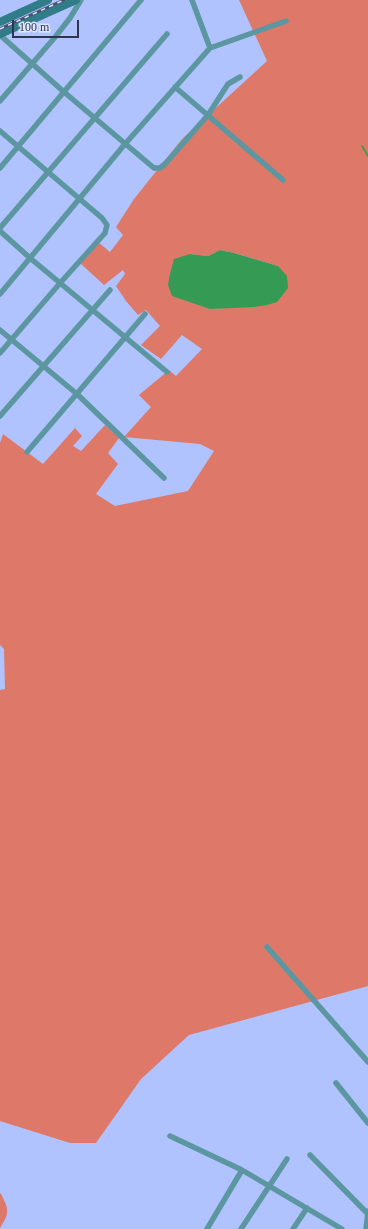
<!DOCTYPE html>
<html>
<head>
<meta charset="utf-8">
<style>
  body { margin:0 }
  #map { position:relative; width:368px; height:1229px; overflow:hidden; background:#b0c3fe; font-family:"Times New Roman",serif }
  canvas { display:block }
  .scale { position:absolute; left:12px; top:20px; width:67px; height:18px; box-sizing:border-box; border:2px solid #2e364d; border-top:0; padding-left:5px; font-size:12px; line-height:14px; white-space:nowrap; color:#2e364d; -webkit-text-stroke:3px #dde6fe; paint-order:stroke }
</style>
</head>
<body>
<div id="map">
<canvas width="368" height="1229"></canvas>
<div class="scale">100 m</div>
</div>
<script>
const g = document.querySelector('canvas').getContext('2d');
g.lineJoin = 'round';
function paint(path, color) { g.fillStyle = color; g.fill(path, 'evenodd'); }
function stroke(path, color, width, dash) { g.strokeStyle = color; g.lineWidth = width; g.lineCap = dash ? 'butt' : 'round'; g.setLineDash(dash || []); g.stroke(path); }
const green = new Path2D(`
  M239,0H368V986L189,1035L141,1079L96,1143H70L0,1121V690L5,689L4,649L0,645V443L3,434L43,464L75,428L82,436L73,446L81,451L105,425L119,438L108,453L118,464L96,494L115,506L188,491L214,451L200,444L124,437L151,407L139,395L169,370L176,376L202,349L182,335L161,359L141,345L160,326L146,310L138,315L126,301L116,286L125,274L123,270L104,285L80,263L98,242L110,252L123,235L116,227L134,199L182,139L267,61ZM220,250L234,253L278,266L229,307L210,309L190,254L208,256Z
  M0,1193L1,1194C9,1209 10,1213 0,1228Z`);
const water = new Path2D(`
  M220,250L234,253L278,266L287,276L288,288L277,302L267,305L254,307L210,309L172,296L168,285L170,274L174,259L190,254L208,256Z`);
const stream = new Path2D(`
  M362,146L368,156`);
const minor = new Path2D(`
  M192,0L210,48
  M0,35L64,92L154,168H160L165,164L208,115L228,84L240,77
  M175,87L283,180
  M0,101L56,36L70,18L81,0
  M0,131L102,218L107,225L105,233L61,282L0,353
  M0,168L141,0
  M0,228L167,34
  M0,231L30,258L167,372
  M0,294L125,144L210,48L286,21
  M0,330L77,394L164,478
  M0,416L110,290
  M27,452L145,314
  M267,947L368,1062
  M336,1083L368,1123
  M170,1136L242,1170L342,1229
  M310,1155L367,1213
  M207,1229L242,1170
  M241,1229L287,1159
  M293,1229L307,1208
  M366,1229L368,1211`);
const secondary = new Path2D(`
  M0,22L48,0
  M0,34L76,0`);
const rail = new Path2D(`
  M0,29L64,0`);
paint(green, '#de7868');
paint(water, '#359a54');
stroke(stream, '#359a54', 1.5);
stroke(minor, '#5c97a1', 5.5);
stroke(secondary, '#307c89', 8);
stroke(rail, '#495371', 3);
stroke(rail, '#dde6fe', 1.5, [4.5]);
</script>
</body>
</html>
